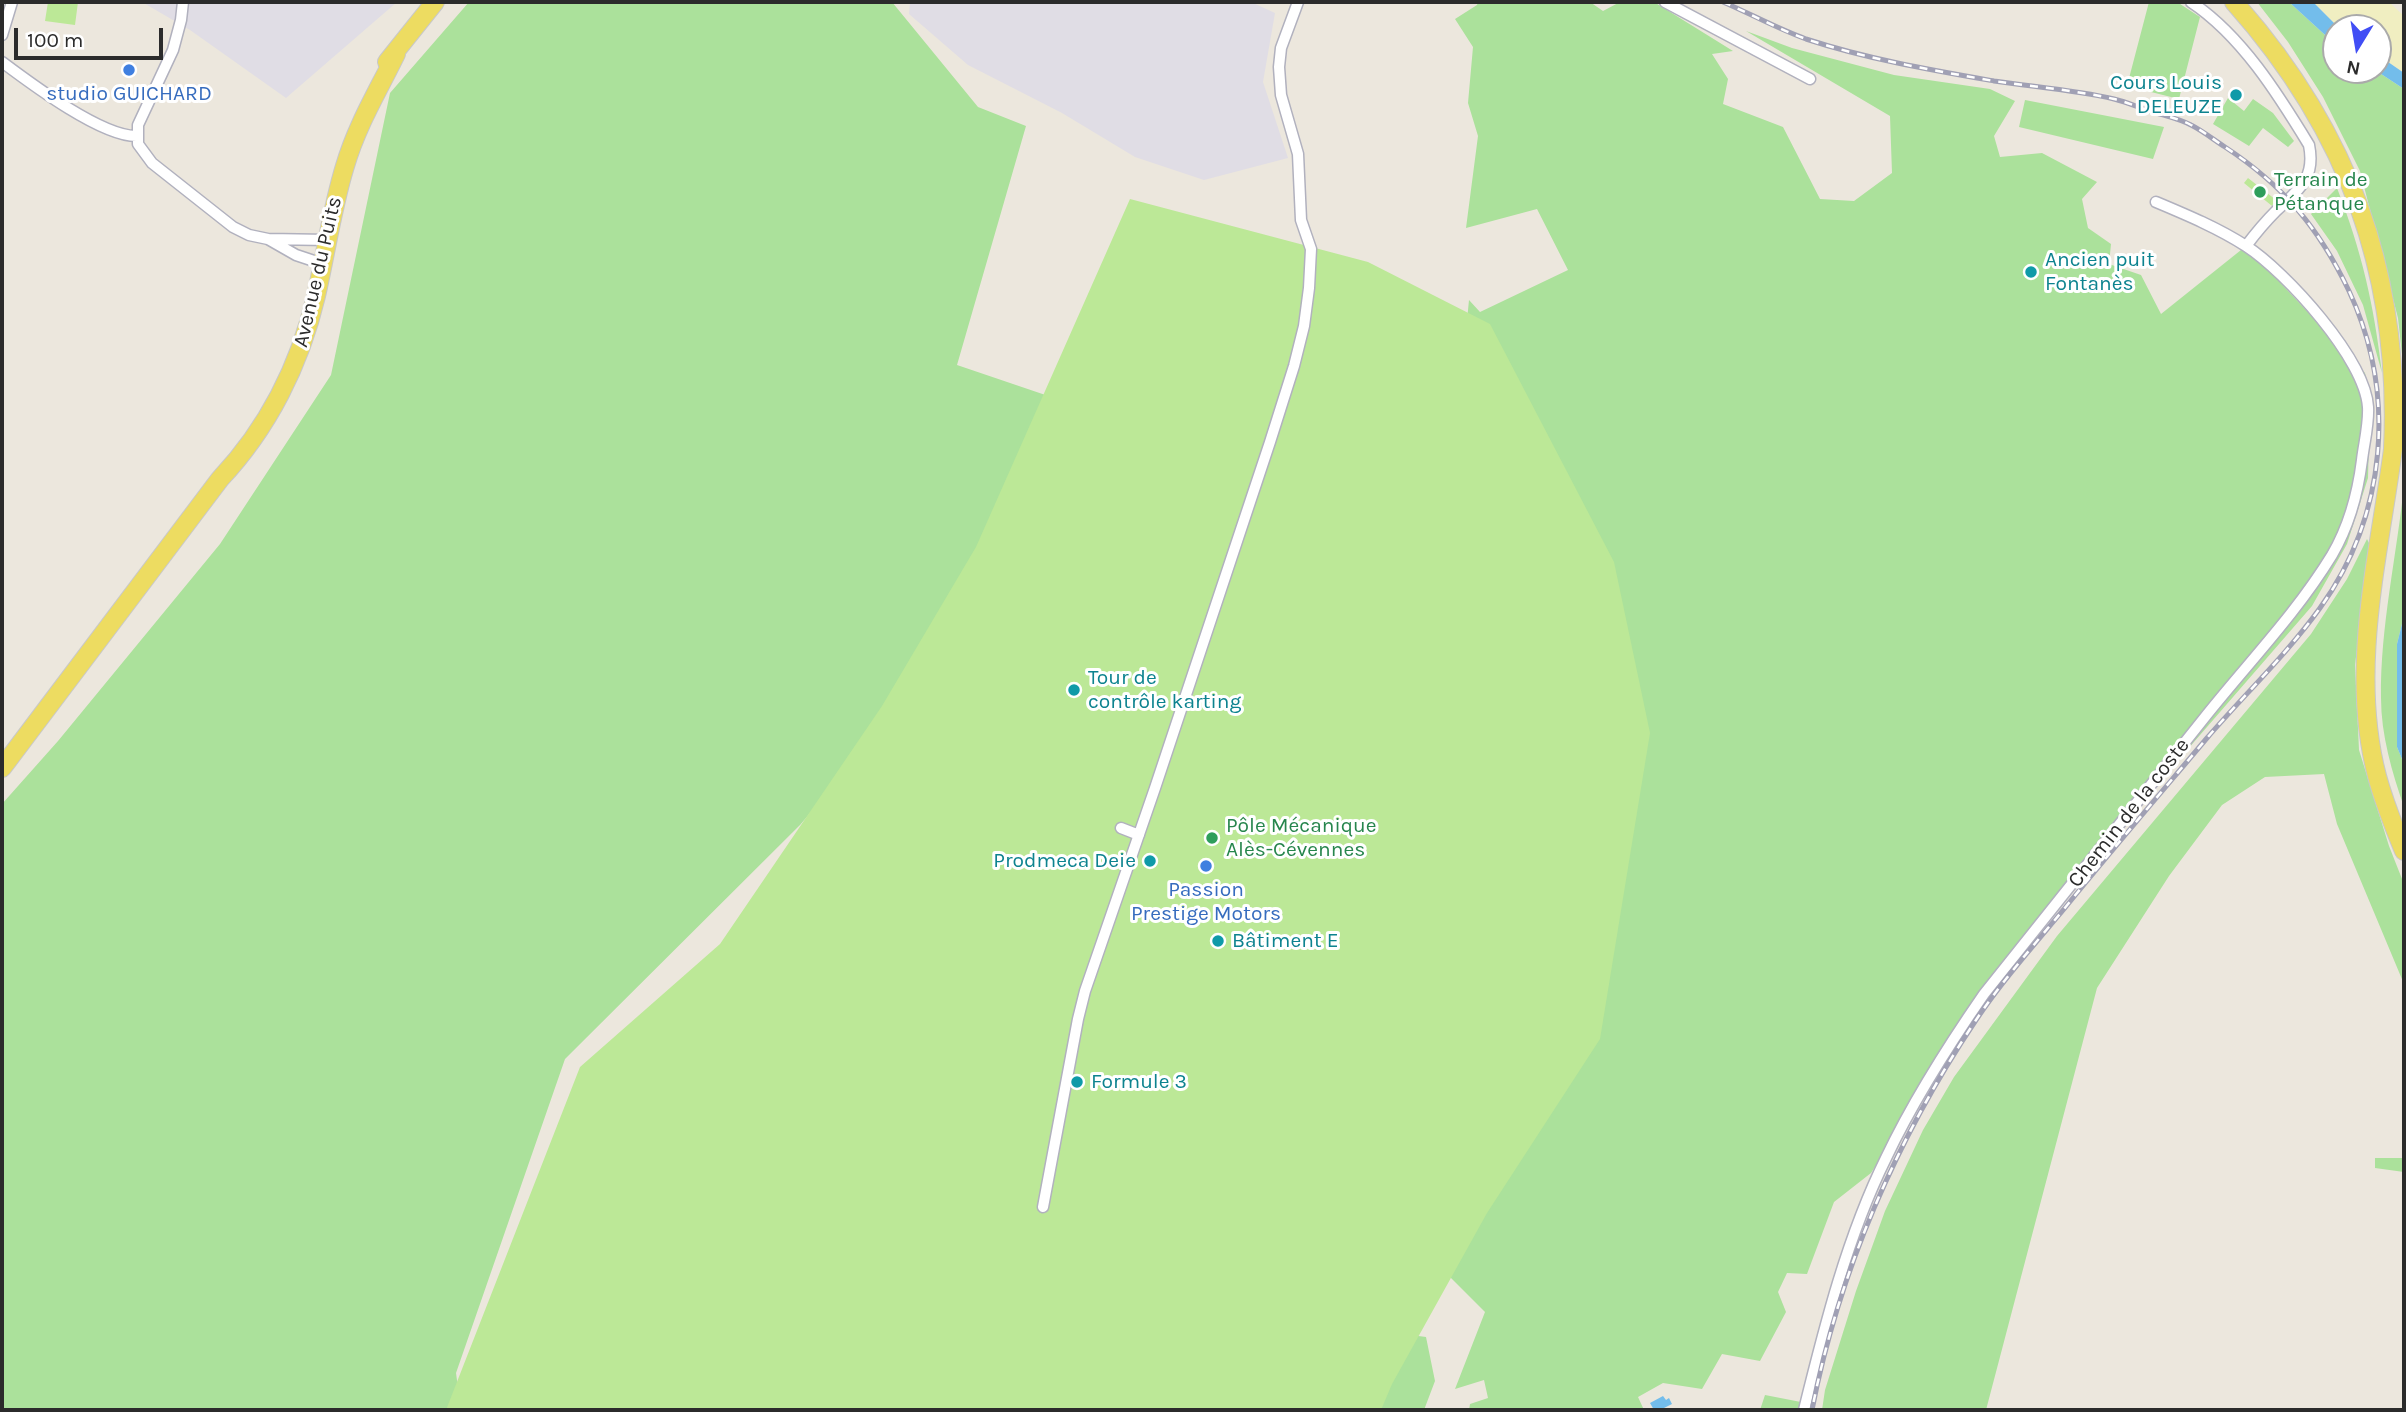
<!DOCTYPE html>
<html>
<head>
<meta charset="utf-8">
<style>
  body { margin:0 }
  #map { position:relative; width:2406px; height:1412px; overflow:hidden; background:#ece7dd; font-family:Karla,sans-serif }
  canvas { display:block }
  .frame { position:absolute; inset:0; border:4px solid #2b2b2b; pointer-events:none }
  .north { position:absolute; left:2322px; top:14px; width:70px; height:70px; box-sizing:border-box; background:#fff; border:2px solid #aaa; border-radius:50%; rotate:191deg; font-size:19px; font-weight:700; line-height:28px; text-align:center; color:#2b2b2b }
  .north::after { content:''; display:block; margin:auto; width:24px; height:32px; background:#414ef5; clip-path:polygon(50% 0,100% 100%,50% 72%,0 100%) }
  .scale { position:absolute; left:14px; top:28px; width:149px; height:32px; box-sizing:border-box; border:4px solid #2b2b2b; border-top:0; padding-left:9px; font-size:21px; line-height:24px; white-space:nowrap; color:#2b2b2b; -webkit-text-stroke:5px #fff; paint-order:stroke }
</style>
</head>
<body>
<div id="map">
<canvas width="2406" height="1412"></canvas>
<div class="frame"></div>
<div class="north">N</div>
<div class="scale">100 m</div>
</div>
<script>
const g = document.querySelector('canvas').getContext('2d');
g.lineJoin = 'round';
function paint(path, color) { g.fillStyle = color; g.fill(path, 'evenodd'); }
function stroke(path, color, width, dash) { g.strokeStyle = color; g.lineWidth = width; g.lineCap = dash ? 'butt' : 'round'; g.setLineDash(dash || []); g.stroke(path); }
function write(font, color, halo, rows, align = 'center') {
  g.font = font + ' Karla,sans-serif'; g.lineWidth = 6; g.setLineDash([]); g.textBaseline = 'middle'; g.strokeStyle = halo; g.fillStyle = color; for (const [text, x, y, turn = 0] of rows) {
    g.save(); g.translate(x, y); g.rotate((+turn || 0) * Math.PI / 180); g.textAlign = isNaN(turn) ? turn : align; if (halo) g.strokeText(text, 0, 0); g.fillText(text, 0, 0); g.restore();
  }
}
const industrial = new Path2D(`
  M142,2H397L286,98L190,30Z
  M910,2H1251L1275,13L1263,82L1288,158L1204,180L1135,157L1062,113L968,65L909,14Z`);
const green = new Path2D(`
  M469,2H892L978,107L1026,126L957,365L1069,403L949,650L800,825L565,1059L456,1373L461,1410H2V804L58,741L220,544L331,375L390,93Z
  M1478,2H1590L1603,11L1620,2H1654L1733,51L1712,54L1728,79L1723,104L1783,127L1820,199L1854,201L1892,173L1890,116L1746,31L1792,48L1894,75L1990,89L2015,101L1994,136L2000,157L2042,153L2097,182L2082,199L2088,228L2111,244L2109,264L2141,275L2161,314L2246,246L2365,373L2370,396L2368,478L2347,544L2312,606L2174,765L1984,994L1871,1173L1834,1202L1807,1274L1787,1273L1778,1292L1786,1312L1760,1361L1722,1354L1702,1389L1663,1383L1638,1397L1644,1410H1469L1470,1404L1488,1398L1484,1380L1455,1389L1485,1312L1445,1272L1465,341L1469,300L1480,312L1568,270L1537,209L1466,228L1478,136L1468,103L1473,47L1455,19L1477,5Z
  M2149,2H2177L2200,17L2179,99L2127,86Z
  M2257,2H2289L2336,45V70H2375L2404,89V373L2398,318L2360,171L2323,97L2288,42Z
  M2228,98L2244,111L2253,99L2273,113L2294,141L2288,147L2263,128L2249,146L2213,124Z
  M2025,100L2164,127L2153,159L2019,127Z
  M2337,188C2362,252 2374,305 2382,373L2363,305L2337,251L2311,214Z
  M2404,485V616L2397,644V747L2404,764V807C2392,772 2381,735 2381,698C2380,627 2397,555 2404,485Z
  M2367,539L2370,545L2355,665L2359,750L2389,846L2404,884V984L2337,824L2324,774L2265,777L2222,805L2169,876L2097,988L1986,1410H1822L1825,1390L1856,1291L1885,1211L1923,1130L1954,1077L2057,936L2311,634L2347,579Z
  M2375,1158H2404V1172L2375,1168Z
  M1411,1335L1426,1337L1435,1381L1424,1410H1333Z
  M1765,1395L1806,1403L1805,1410H1760Z`);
const sand = new Path2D(`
  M2313,2H2389L2404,16V73L2378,55V28H2339Z`);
const pitch = new Path2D(`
  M48,2H78L75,25L45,21Z
  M2248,178L2276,200L2272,206L2244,183Z
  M1130,199L1368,262L1490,324L1614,562L1650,733L1600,1039L1487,1213L1392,1384L1381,1410H446L580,1067L720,944L882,706L976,547Z`);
const water = new Path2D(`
  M2289,2H2313L2339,28H2336V45Z
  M2378,55L2404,73V89L2375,70H2378Z
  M2404,616V764L2397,747V644Z
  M1663,1396L1666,1400L1669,1398L1672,1404L1660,1410H1654L1650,1403Z`);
const minor = new Path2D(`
  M183,2L181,20L173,50L138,125V144L152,163L233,227L249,235L268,239L296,255L323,264
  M1665,2L1810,79
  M2191,2C2241,35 2278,94 2309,145C2316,179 2298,190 2276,211C2265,222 2255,234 2246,246
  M2,35L12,2
  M2,62C30,83 103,138 138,136
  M268,239L328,240
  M1121,828L1139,835
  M1043,1207L1078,1019L1085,991L1155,788L1270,442L1294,366L1304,326L1309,288L1311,249L1301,220L1298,154L1281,95L1279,67L1281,48L1298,2
  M1804,1410C1825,1325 1847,1237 1886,1158C1913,1101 1948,1046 1984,994C2058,902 2131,809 2205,717C2248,663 2296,614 2332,555C2349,526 2358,492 2362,460C2364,443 2369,424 2368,407C2365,359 2286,272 2246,246C2218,228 2187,215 2156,202`);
const primary = new Path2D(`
  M2234,2C2349,131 2401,275 2393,449C2379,556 2349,669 2377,776C2384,802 2394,827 2404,851
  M387,62L435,2
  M2,768L220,479C268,428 300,364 316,296C326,253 332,208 345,166C357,125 378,91 396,54`);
const rail = new Path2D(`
  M1723,2C1751,14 1778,29 1806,39C1867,59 1931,70 1994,81C2034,87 2075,90 2114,99C2127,102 2140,108 2153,112C2166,116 2180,119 2191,125C2203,131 2214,140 2225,147C2283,185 2319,228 2349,291C2397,394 2387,515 2320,608C2287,654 2244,695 2207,738C2159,795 2111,851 2064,909C2034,945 2002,981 1976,1020C1897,1138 1839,1271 1812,1410`);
const markers = [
  [129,70,7,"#3f7fe0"],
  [2236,95,7,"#0f9aa8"],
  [2260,192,7,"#2e9e5b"],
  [2031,272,7,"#0f9aa8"],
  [1074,690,7,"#0f9aa8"],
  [1212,838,7,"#2e9e5b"],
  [1150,861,7,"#0f9aa8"],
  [1206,866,7,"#3f7fe0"],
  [1218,941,7,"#0f9aa8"],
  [1077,1082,7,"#0f9aa8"]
];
const cultureNames = [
  ["Cours Louis",2222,83,"right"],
  ["DELEUZE",2222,107,"right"],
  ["Ancien puit",2045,260],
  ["Fontanès",2045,284],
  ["Tour de",1088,678],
  ["contrôle karting",1088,702],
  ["Prodmeca Deie",1136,861,"right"],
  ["Bâtiment E",1232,941],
  ["Formule 3",1091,1082]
];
const shopNames = [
  ["studio GUICHARD",129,94],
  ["Passion",1206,890],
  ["Prestige Motors",1206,914]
];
const leisureNames = [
  ["Terrain de",2274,180],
  ["Pétanque",2274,204],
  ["Pôle Mécanique",1226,826],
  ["Alès-Cévennes",1226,850]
];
const streetNames = [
  ["Avenue du Puits",318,272,-77],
  ["Chemin de la coste",2129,813,-52]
];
paint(industrial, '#e0dde5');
paint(green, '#abe19b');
paint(sand, '#f0eec1');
paint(pitch, '#bce897');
paint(water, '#73bdeb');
stroke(minor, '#b1b1be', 13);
stroke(primary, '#c8c8c8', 20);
stroke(minor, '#fff', 10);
stroke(primary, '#eddc61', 18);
stroke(rail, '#a0a0b4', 5);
stroke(rail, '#fff', 2.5, [8]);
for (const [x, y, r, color] of markers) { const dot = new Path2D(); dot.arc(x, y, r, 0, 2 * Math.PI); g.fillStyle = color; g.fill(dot); stroke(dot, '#fff', 2.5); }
write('21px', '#0d838f', '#fff', cultureNames, 'left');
write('21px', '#366cbe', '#fff', shopNames);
write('21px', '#27864d', '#fff', leisureNames, 'left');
write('21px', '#2b2b2b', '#fff', streetNames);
</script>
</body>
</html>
